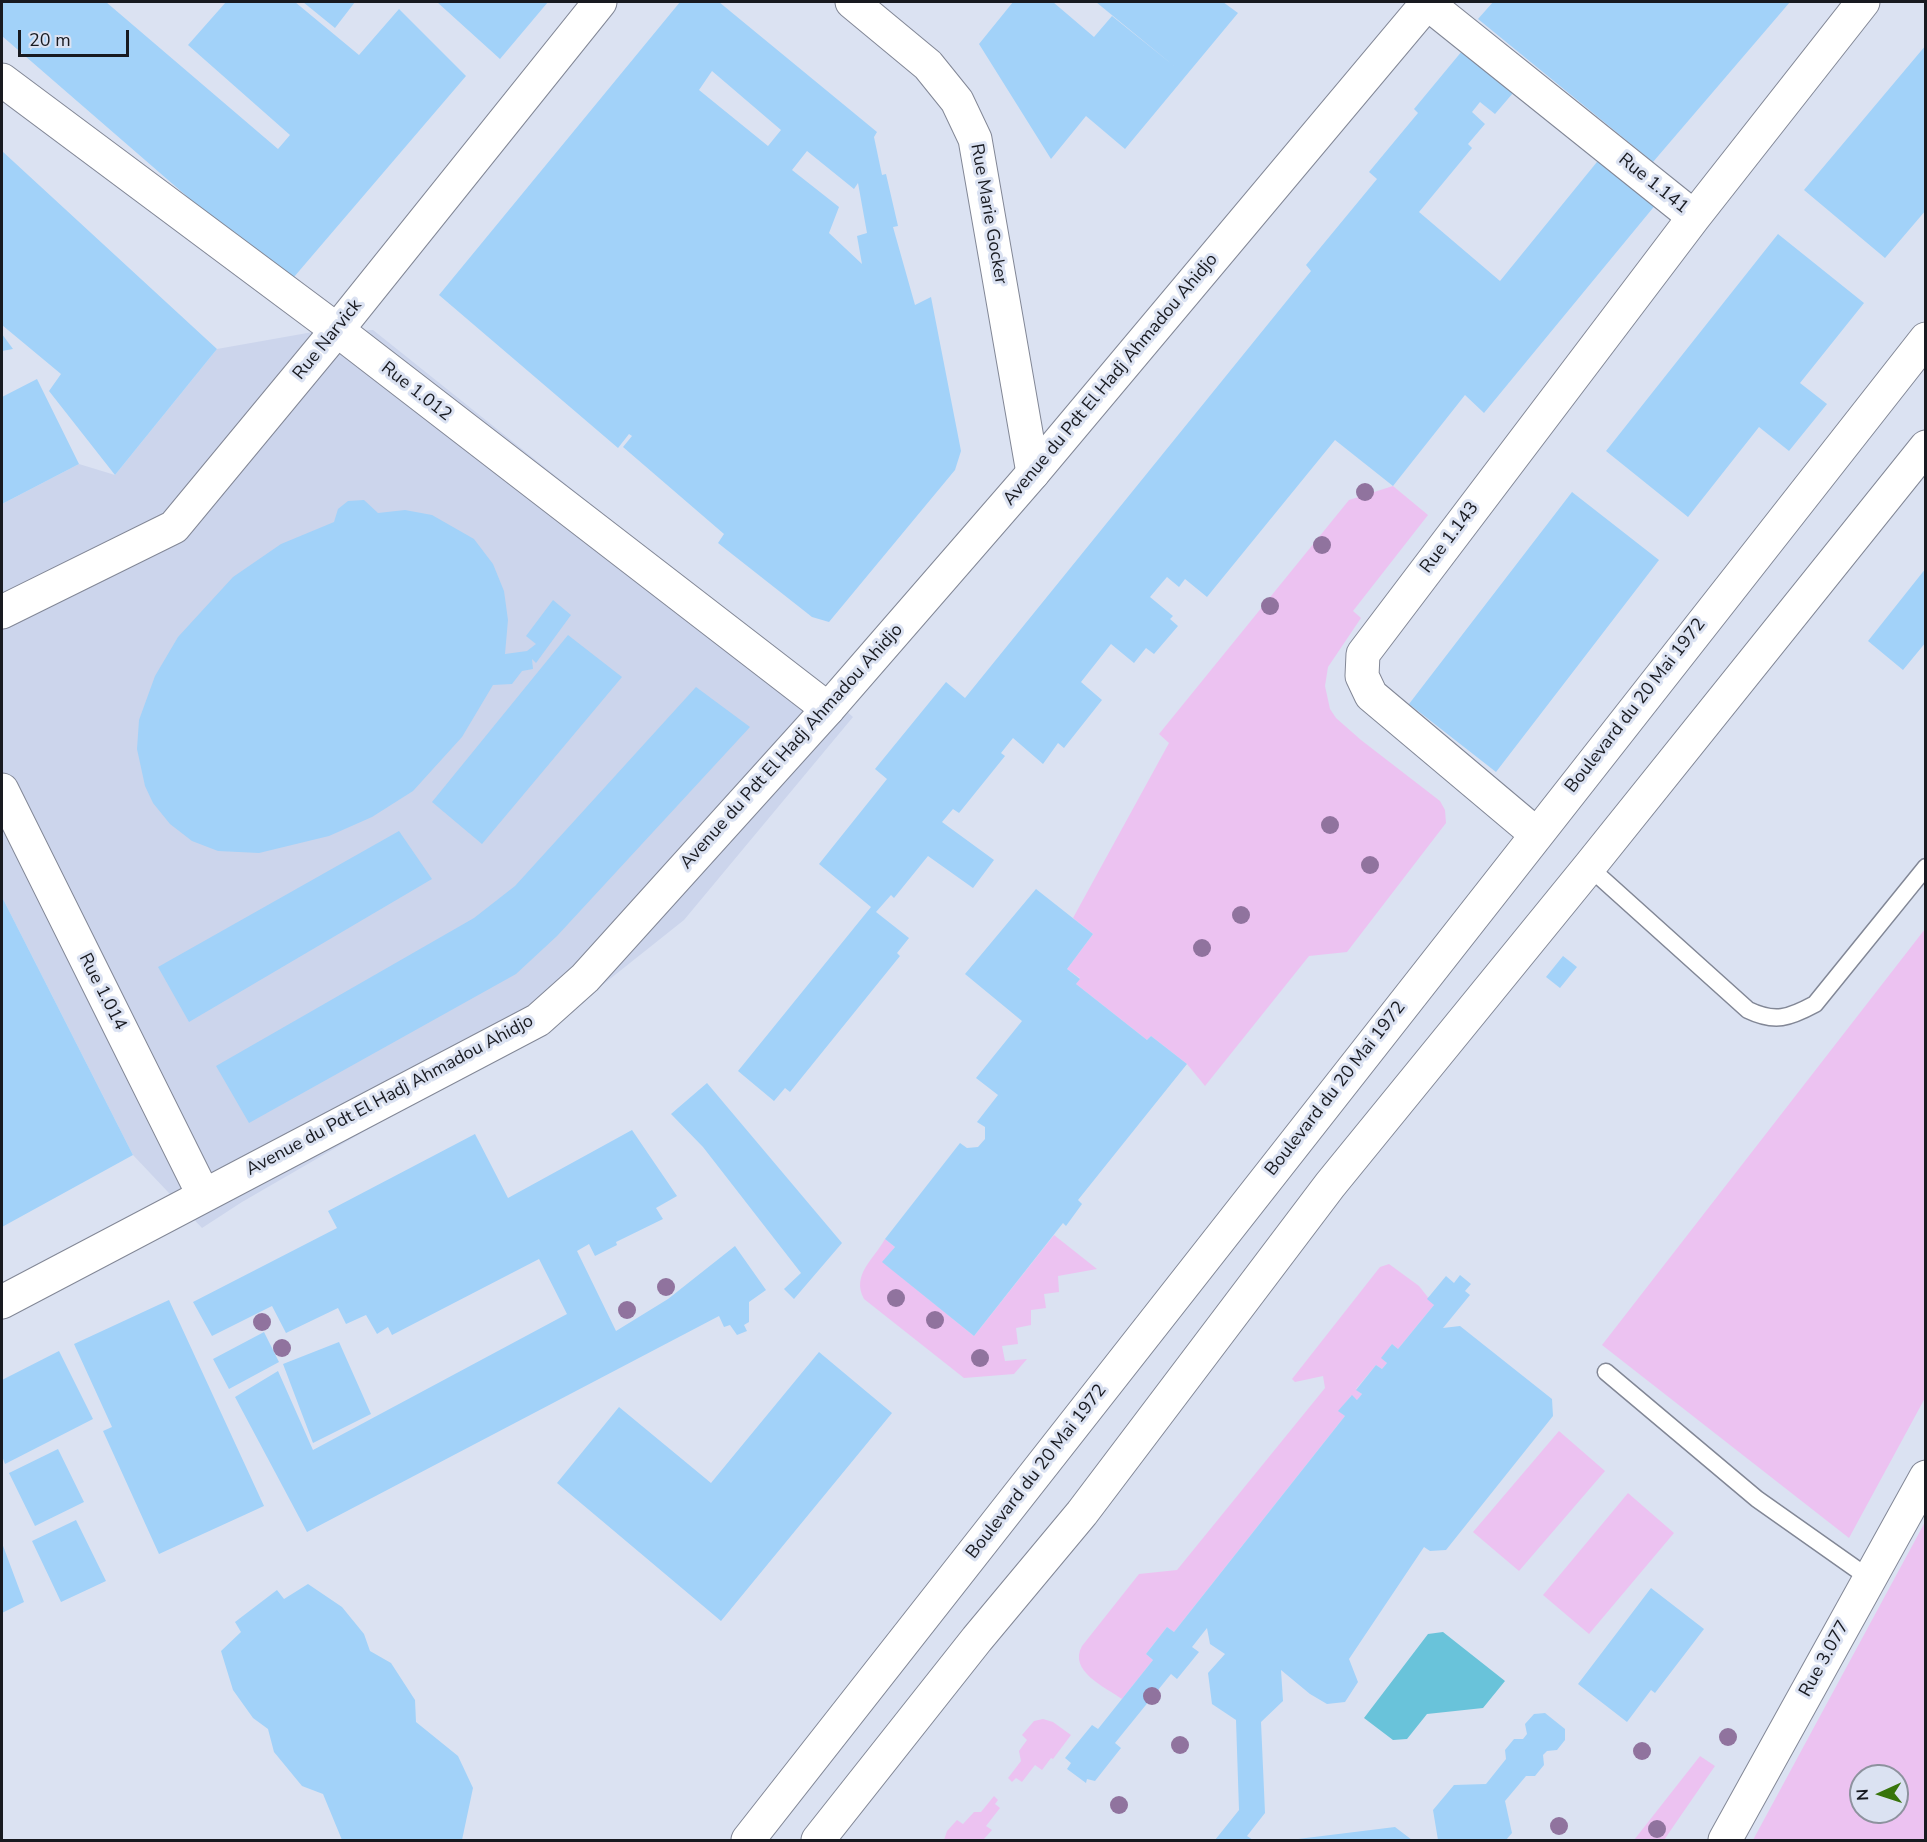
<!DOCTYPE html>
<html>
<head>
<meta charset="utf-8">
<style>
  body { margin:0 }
  #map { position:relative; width:1927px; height:1842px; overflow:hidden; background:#dbe2f2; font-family:"Nunito Sans",sans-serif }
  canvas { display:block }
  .frame { position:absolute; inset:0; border:3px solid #181a20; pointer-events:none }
  .north { position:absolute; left:1849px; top:1764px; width:60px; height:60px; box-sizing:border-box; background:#dbe2f2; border:2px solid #8d929e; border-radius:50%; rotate:267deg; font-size:16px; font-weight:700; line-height:24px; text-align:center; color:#181a20 }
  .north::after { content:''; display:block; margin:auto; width:21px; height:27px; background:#38750c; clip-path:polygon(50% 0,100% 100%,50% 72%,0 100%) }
  .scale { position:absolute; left:18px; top:30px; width:111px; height:27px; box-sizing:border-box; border:3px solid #181a20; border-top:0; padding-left:8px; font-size:18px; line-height:21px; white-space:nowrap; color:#181a20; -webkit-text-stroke:4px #dbe2f2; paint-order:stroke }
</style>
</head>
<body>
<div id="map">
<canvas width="1927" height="1842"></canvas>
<div class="frame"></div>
<div class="north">N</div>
<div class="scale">20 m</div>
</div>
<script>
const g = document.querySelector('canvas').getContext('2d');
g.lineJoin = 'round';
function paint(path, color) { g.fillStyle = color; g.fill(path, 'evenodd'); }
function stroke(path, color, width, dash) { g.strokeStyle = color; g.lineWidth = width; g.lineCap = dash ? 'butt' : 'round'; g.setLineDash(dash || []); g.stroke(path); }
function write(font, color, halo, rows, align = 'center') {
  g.font = font + ' "Nunito Sans",sans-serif'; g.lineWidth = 6; g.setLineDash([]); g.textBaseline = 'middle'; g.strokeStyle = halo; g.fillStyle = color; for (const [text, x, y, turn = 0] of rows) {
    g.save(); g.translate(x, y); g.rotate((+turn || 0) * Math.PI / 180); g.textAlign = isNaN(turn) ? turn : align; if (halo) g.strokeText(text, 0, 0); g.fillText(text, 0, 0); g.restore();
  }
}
const built = new Path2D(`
  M373,330L806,676L853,717L684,920L562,1017L242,1202L202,1228L133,1155L2,897V504L79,464L115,475L217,349L313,332Z`);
const green = new Path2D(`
  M1393,486L1428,515L1353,611L1361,618L1328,667L1325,686L1330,709L1336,718L1361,740L1440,801L1445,810L1446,823L1347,952L1309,956L1205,1086L1187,1064L1151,1036L1147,1040L1076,984L1080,978L1067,969L1093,934L1073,918L1169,743L1159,734L1349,500Z
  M1925,929V1398L1849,1538L1602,1345Z
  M1054,1235L1097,1269L1058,1276L1059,1292L1044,1294L1046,1308L1031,1310V1325L1016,1328L1018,1344L1002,1346L1005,1361L1027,1359L1014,1374L964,1378L864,1299C851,1275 874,1259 885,1239L895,1247L883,1262L974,1336Z
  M1389,1264L1419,1286L1434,1305L1398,1349L1392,1344L1382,1358L1387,1363L1382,1369L1376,1365L1356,1389L1362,1394L1357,1400L1351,1396L1339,1411L1345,1416L1174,1632L1167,1627L1146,1654L1153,1660L1122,1699C1105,1687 1068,1671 1082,1646L1139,1574L1177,1570L1325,1388L1323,1376L1295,1382L1292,1379L1380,1267Z
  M1559,1431L1605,1471L1519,1571L1473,1532Z
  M1628,1493L1674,1533L1589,1634L1543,1595Z
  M1925,1522V1840H1753ZM1861,1776H1897V1812H1861Z
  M1043,1719L1053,1722L1071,1735L1053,1759L1051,1758L1042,1770L1035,1765L1022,1782L1016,1778L1012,1782L1008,1778L1021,1761L1019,1751L1027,1740L1022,1735L1034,1721Z
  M1700,1756L1715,1766L1664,1840H1634Z
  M994,1796L998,1800L995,1804L1000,1808L986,1826L992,1830L983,1840H944L947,1831L957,1820L963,1824L974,1812H981Z`);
const water = new Path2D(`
  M1443,1632L1505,1681L1483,1708L1427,1714L1407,1739L1393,1740L1364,1718L1428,1634Z`);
const building = new Path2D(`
  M2,2H106L278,149L290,135L188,45L226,2H295L359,55L399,9L466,76L288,284L2,36Z
  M303,2H355L335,28Z
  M437,2H548L500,59Z
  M680,2H719L877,132L874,137L882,175L886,174L898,226L893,227L915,305L931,297L961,451L955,470L829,622L812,617L718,543L724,534L623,447L632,436L629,434L618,448L439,295ZM712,71L781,130L768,146L699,90ZM807,151L854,189L858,183L867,233L857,236L862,264L829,233L839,207L792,170Z
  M1013,2H1053L1094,37L1112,16L1174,66L1096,2H1223L1238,13L1125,149L1086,116L1051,159L979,44Z
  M1493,2H1790L1653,162L1478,19Z
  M1467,45L1503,75L1498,81L1513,93L1495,114L1480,102L1472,112L1485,124L1468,144L1472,148L1419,212L1500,281L1601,157L1657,203L1484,413L1465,395L1393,486L1335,440L1207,597L1185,579L1179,587L1167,577L1150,597L1173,616L1170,619L1178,626L1154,654L1146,648L1134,663L1111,644L1081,682L1102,700L1064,748L1058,743L1043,764L1013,738L1001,753L1005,756L959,813L953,809L942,822L994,860L973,888L928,856L894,898L891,895L876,912L909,938L897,953L900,956L790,1092L785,1088L774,1101L738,1071L871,907L819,864L887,779L875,769L946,682L965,698L1311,271L1306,265L1377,179L1369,172L1418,113L1414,109Z
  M1926,45V210L1885,258L1804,190Z
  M2,151L217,349L115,475L49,391L61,374L2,325Z
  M1778,234L1864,303L1800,383L1827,404L1789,451L1759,427L1688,517L1606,451Z
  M2,334L13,349L2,351Z
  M37,379L79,464L2,504V397Z
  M1572,492L1659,560L1496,772L1409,704Z
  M364,500L378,513L405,510L432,515L474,539L493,564L504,591L508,620L505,654L527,651L536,644L526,636L553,600L571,615L536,663L532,659L533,669L522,671L512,684L493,685L462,737L413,791L372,817L329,836L259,853L218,851L192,841L170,824L153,803L145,786L137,749L139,720L155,676L178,637L233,577L281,544L334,522L338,509L348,501Z
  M1926,568V642L1903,670L1868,641Z
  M568,635L622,677L482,844L432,802Z
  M696,687L750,727L557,936L516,974L249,1123L216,1066L474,918L515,886Z
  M399,831L432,879L189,1022L158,967Z
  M1036,889L1093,934L1067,969L1080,979L1076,984L1147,1040L1151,1036L1187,1064L1078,1200L1082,1204L1066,1226L1063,1223L974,1336L882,1262L895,1247L885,1239L960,1143L967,1148L978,1147L985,1139V1127L977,1122L998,1095L976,1078L1022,1021L965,974Z
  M2,897L133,1155L2,1227Z
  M1563,956L1577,967L1560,988L1546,977Z
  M707,1083L842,1243L794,1299L784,1289L801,1273L703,1147L671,1114Z
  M632,1130L677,1196L656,1208L663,1219L616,1242L617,1245L595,1256L589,1244L577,1251L616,1331L668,1299L735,1246L766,1290L749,1302V1322L744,1325L747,1331L737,1335L730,1325L724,1327L719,1316L307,1532L235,1397L278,1371L313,1450L567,1314L539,1259L392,1335L388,1327L377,1334L366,1315L346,1324L338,1308L286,1333L272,1306L212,1336L193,1302L337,1228L328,1211L475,1134L508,1198Z
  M1460,1275L1471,1284L1465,1291L1470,1295L1443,1328L1460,1326L1552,1399L1553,1416L1446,1550L1430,1551L1424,1547L1349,1659L1358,1682L1345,1702L1327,1704L1310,1694L1281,1670L1283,1701L1261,1722L1265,1813L1247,1836L1253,1840H1215L1239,1810L1236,1720L1212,1704L1208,1673L1225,1654L1210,1644L1207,1628L1192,1647L1199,1652L1177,1679L1171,1674L1115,1743L1121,1748L1095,1781L1087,1779L1086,1783L1067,1769L1071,1763L1065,1758L1092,1725L1098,1729L1153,1660L1146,1654L1167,1627L1174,1632L1345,1416L1338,1411L1352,1395L1357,1400L1362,1394L1356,1390L1376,1365L1382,1369L1387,1363L1381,1358L1392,1344L1398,1349L1434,1305L1427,1299L1446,1276L1454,1283Z
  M169,1300L264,1506L159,1554L103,1431L112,1427L74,1344Z
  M264,1332L279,1362L229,1389L213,1359Z
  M339,1342L371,1414L313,1443L283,1364Z
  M59,1351L93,1419L5,1464L2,1456V1380Z
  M819,1352L892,1413L721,1621L557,1483L619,1407L711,1483Z
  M58,1449L84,1502L35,1526L9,1473Z
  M76,1520L106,1581L61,1602L32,1541Z
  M2,1543L24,1602L2,1613Z
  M308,1584L342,1607L364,1634L370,1651L391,1663L415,1700L416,1722L458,1756L473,1788L462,1840H342L323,1794L302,1786L274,1752L268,1729L253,1718L233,1690L221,1651L241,1632L235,1622L277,1590L284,1599Z
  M1651,1588L1704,1629L1655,1693L1651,1690L1627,1722L1578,1684Z
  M1545,1713L1565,1729V1740L1557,1750L1547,1751L1543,1755L1544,1765L1535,1776H1526L1505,1801L1512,1833L1506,1840H1438L1433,1810L1454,1785L1486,1784L1506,1759L1505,1750L1514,1739H1523L1527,1734L1525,1724L1534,1714Z
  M1395,1827L1412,1840H1298V1839Z`);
const service = new Path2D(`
  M1589,867L1748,1010C1775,1023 1789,1018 1815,1004L1926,867
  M1606,1372L1757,1499L1869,1578`);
const minor = new Path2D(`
  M1427,3L1694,217L1863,2
  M2,80L337,330L828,709
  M2,790L203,1194
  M1535,833L1371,695L1362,676L1363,654L1694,217
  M1725,1840L1926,1477`);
const tertiary = new Path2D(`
  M852,2L928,65L957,101L975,139L1033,473
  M2,612L174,527L337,330L600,2`);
const secondary = new Path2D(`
  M2,1302L538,1020L585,978L828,709L1033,473L1428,2`);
const trunk = new Path2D(`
  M748,1840L1926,339
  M818,1840L977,1639L1082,1513L1330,1185L1589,867L1926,447`);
const trees = [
  [1365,492],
  [1322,545],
  [1270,606],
  [1330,825],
  [1370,865],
  [1241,915],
  [1202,948],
  [666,1287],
  [896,1298],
  [627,1310],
  [935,1320],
  [262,1322],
  [282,1348],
  [980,1358],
  [1152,1696],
  [1728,1737],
  [1180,1745],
  [1642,1751],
  [1119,1805],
  [1559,1826],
  [1657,1829]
];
const streetNames = [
  ["Rue 1.141",1653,184,39],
  ["Rue Marie Gocker",988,214,80],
  ["Rue Narvick",328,340,-51],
  ["Avenue du Pdt El Hadj Ahmadou Ahidjo",1111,380,-50],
  ["Rue 1.012",416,392,38],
  ["Rue 1.143",1450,538,-53],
  ["Boulevard du 20 Mai 1972",1636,706,-52],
  ["Avenue du Pdt El Hadj Ahmadou Ahidjo",792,747,-48],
  ["Rue 1.014",102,992,63],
  ["Boulevard du 20 Mai 1972",1336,1089,-52],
  ["Avenue du Pdt El Hadj Ahmadou Ahidjo",390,1096,-28],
  ["Boulevard du 20 Mai 1972",1037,1472,-52],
  ["Rue 3.077",1825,1659,-61]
];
paint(built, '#ccd5ec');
paint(green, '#ecc2f1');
paint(water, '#69c3da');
paint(building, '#a2d2f9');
stroke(service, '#828796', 19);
stroke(minor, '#828796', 35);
stroke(tertiary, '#828796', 35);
stroke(secondary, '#828796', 35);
stroke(trunk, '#828796', 35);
stroke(service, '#fff', 16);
stroke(minor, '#fff', 33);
stroke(tertiary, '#fff', 33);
stroke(secondary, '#fff', 33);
stroke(trunk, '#fff', 33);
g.fillStyle = '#90739e';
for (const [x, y] of trees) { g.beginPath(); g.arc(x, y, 9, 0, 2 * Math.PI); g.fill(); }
write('18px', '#181a20', '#dbe2f2', streetNames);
</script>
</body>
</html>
